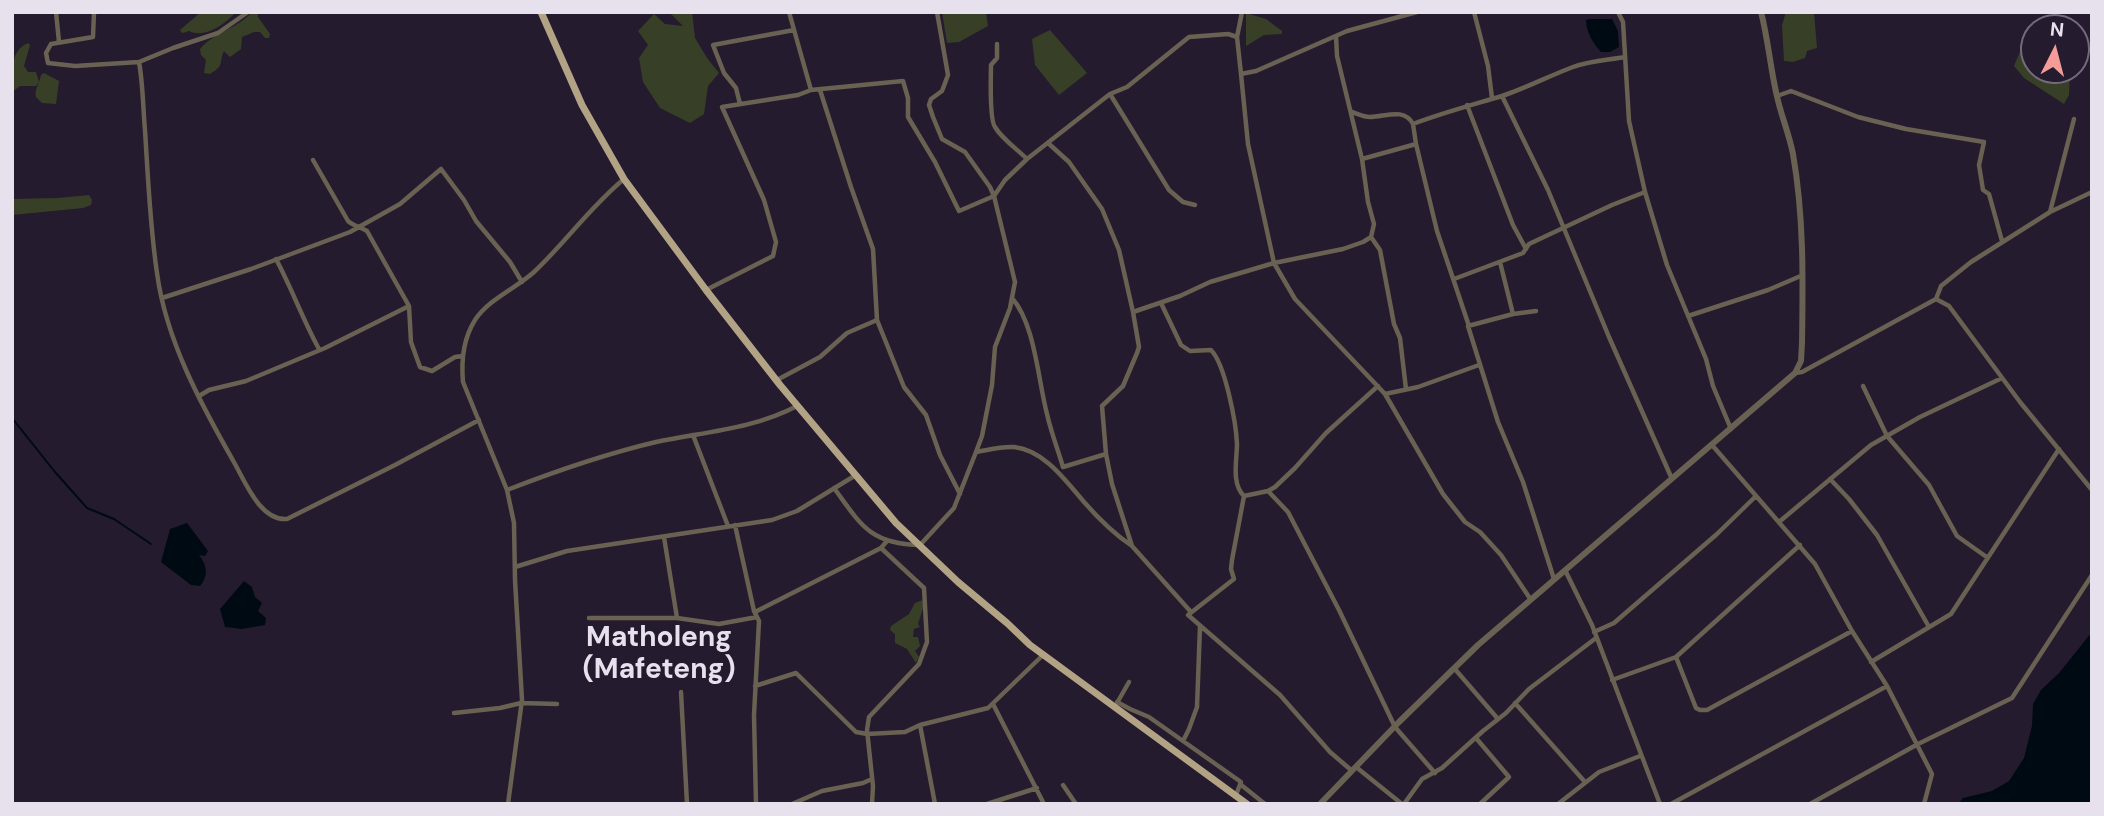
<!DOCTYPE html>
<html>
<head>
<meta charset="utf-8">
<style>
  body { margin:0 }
  #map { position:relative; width:2104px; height:816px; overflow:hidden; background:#251b2e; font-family:"DM Sans",sans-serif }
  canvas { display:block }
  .frame { position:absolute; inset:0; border:14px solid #e7e1ee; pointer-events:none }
  .north { position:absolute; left:2020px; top:14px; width:70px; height:70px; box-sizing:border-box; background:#251b2e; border:2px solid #736a7b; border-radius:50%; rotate:6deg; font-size:19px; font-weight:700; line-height:28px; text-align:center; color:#e7e1ee }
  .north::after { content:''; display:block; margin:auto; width:24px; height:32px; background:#f59b98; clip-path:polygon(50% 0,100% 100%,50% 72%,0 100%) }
</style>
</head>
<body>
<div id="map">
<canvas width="2104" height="816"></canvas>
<div class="frame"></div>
<div class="north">N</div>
</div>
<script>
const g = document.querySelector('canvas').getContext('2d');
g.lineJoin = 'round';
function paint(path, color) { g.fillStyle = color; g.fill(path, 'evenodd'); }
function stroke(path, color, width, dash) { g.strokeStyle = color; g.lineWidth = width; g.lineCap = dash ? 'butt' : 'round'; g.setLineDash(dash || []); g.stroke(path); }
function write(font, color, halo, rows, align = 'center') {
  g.font = font + ' "DM Sans",sans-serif'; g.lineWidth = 5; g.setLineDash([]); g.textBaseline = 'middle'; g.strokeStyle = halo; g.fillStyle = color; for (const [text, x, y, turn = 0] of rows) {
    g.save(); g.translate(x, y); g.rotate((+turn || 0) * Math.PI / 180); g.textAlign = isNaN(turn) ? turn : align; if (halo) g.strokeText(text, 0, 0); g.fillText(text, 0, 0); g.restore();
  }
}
const green = new Path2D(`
  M201,12H236C225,24 205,39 189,31L183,33L181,32L180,30Z
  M252,12H258V17L270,34L269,38H265L260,32H254L242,37L241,49L230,57L224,51C218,63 226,64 210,74L204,73L206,60L201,55L200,49C214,32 237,29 252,12Z
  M669,12H692L695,38L707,58L719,73L708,86L704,114L690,123L660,108L643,82L639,58L648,45L638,31L654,14L665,24L683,26Z
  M942,12L959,14V12H986L988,26L959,42L947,43Z
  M1786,12H1814L1817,48L1807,51L1805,58L1793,62L1784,61L1782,25Z
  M1246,13L1266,19L1282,31V34L1264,35L1246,46Z
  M1050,30L1087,73L1059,95L1035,65L1032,39Z
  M2029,30L2034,34V70H2070L2069,95L2064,104L2024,78L2014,66Z
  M28,43L30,45L24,66L28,72H36L39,82L36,86H20L12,92C12,74 9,51 28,43Z
  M44,73L59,81L56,104L42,103L36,97C34,90 40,82 41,75Z
  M89,195L92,200L91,205L83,208L12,215V199L58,198Z
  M923,600L924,605L918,624L920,627L914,629L913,637H918L920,646L915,651L919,657L916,663L907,649L895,643V634L890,630L891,626L909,614L915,603Z`);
const water = new Path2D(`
  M1589,19H1612L1618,31L1619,47L1610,52H1601C1593,43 1586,32 1586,20Z
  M187,523L208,551L205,556L199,555C207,565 209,576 200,586L191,585L161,562L170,529Z
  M244,581L252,587L255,597L262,603L258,611L266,618L265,625L242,629L225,627L220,609Z
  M2092,632V804H1958L1963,798L1992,791L2009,781L2024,758L2032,726L2033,704L2041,690L2059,673Z`);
const stream = new Path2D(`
  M12,418L55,472L87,508L114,519L151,544`);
const minor = new Path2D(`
  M56,12L59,42
  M94,12L93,37L51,44L46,53L48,63L75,66L139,62C143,84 143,108 145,130C148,178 150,226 157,273C166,341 202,406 235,464C246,484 261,521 287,519L395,465L479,420
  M789,12L811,90
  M1474,12L1488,66L1492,98
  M1618,12L1623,22L1629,121L1645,192L1667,265L1706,359L1713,386L1731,429
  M1237,37L1242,12
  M997,44V58L991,65C991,76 989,119 995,127C1002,139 1017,149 1027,159
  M139,62L173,48L218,33L248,12
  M1241,74L1248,144L1274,263L1295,299L1385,394L1443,494L1465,522L1480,532L1501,555L1531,600
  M820,90L851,187L873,249L877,320L904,387L926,415L940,455L960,494
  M1110,94L1169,190L1183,202L1195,205
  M1502,96L1548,190L1609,337L1672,479
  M1777,96L1791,91L1858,117L1906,129L1984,142L1979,165L1983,190L1989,194L2002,241
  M740,104L736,88L724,73L713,45L794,30
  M1467,105L1513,225L1526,249
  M1352,112C1358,114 1364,117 1370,117C1385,117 1404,107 1413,124C1442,113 1472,105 1502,96C1526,88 1549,76 1573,67C1590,61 1608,60 1625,57
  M1048,143L1069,162L1102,209L1119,250L1133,312L1139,347L1137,353L1123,386L1102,406L1106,454L1112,484L1132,546L1191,612
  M1416,144L1437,231L1469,326
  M1362,159L1416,144L1413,124
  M313,160L348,221C354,226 360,227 367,231L409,306L411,342L420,367L432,371L455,357L463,356
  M2050,212L2074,119
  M1371,237L1380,250L1394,324L1400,338L1406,389
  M276,259C292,289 303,320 319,349
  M1500,262L1513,314
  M1454,279L1523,253L1529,244L1612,205L1645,192
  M706,290L773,256L776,242L764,200L722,107L798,95L811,90L903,81L908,98V117L935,162L959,211L994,196L990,187L965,152L942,139L933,117L929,105L931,99L942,91L948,75L937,12
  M162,298L251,269L350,232L400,204L441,169L464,200L476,221L510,262L522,282
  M1012,298C1035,324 1038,380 1047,414C1051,432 1058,450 1063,467
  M1936,299L1941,286L1971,262L2050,212L2092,192
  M1161,303L1181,345L1190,351L1211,350C1225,364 1236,422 1237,444C1237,459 1231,484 1244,496L1232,560L1231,569L1234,579L1188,615L1280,695L1330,752L1351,770
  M1536,311L1513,314L1468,326L1498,422L1523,482L1554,579
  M1133,312L1180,296L1210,282L1274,263L1343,249L1363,242L1371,237L1374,224L1368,202L1362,159L1337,56L1336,36
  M1688,316L1768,290L1803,275
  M1795,373L1802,372L1936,299L1949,306L2020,402L2092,490
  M777,380L820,357L847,333L877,320
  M1863,386L1887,436L1929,485L1957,536L1988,558
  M1385,394L1418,387L1479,365
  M199,396L209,390L246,381L325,348L409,306
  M693,435L728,526
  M1712,445L1815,564L1852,631L1887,686L1932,774L1924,804
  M976,452C988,450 1002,446 1014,447C1044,450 1066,481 1084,502C1098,518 1114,534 1132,546
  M1063,467L1106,454
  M1830,479L1849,499L1877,535L1929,627
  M834,488C861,525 870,544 920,545L954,508L976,452L982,436L992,385L995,347L1010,308L1015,282L994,196L1005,180L1027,159L1110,94L1127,87L1189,37L1228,34L1237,37L1241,74L1256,71L1347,31L1417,12
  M507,490C556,471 605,454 656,442C703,432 754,429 797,406
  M1268,491L1288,512L1339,610L1395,727L1435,773
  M1244,496L1268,491L1275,487L1295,468L1326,433L1378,386
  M1779,522L1871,445L1920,417L2002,378
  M735,525L754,611L759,621L754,715L756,804
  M664,537L677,618
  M515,567L567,551L772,520L797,511L856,475
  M1565,570L1592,625L1660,804
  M755,612L881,548L887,541
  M589,618H677L719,624L757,617
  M1594,632L1614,623L1717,534L1756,496
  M1676,657L1696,708L1700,710H1707L1852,631
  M1871,662L1951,614L2059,449
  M1454,668L1498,719
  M1612,680L1676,657L1800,545
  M755,686L796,673L856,732L867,734L905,732L920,725L988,708L1043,655
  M681,692L687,804
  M1117,702L1130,709L1149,717L1241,782L1236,795
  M1117,703L1129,682
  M1515,703L1585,782
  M993,704L1044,804
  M454,713L500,708L521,703L557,704
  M920,725L935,804
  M1476,738L1509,777L1480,804
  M1183,741L1189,729L1197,707L1200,626
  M1356,767L1402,804
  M1240,784L1265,804
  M1063,785L1076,804
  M508,804L522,700L515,580L514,523L507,490L463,382C461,360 463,339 475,320C489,299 515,289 534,272C565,243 590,207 624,179
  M792,804L822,791L863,783L872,779
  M872,804L873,786L867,730L869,717L919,664L927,642L924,588L881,548
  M987,804L1037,788
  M1404,804L1422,779L1442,768L1483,731L1506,713L1529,689L1596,638
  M1558,804L1599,772L1640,756
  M1671,804L1887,686
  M1810,804L1918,744L2012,698L2092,575`);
const tertiary = new Path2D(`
  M1320,804L1399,722L1478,645L1795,373L1801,361L1802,343C1803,279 1804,217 1793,154C1789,133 1780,113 1776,92C1770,65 1768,39 1761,12`);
const primary = new Path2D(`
  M541,12L582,105L624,179L706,290L780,385L896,523L958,582L1007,623L1030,645L1247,804`);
const districtNames = [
  ["Matholeng",659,639],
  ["(Mafeteng)",659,671]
];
paint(green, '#383f27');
paint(water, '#000a13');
stroke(stream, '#000a13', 2);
stroke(minor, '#696152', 4.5);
stroke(tertiary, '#696152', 6);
stroke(primary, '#b2a384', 7);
write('bold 28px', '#e7e1ee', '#251b2e', districtNames);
</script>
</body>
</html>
